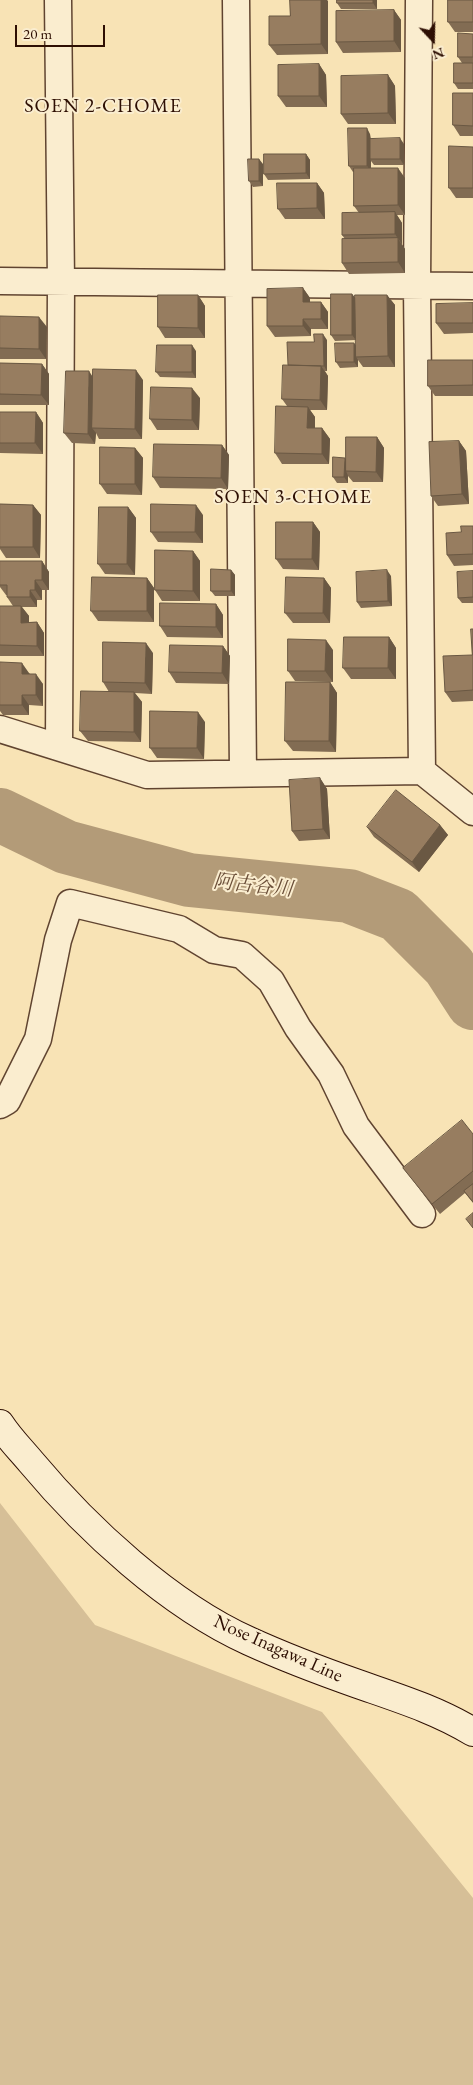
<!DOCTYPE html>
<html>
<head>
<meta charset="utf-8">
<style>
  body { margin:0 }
  #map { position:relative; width:473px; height:2085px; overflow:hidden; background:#f8e3b5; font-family:"EB Garamond",serif }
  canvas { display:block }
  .north { position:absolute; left:408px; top:15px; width:50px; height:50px; -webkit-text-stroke:4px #faedcf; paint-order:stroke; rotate:159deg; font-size:14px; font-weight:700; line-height:20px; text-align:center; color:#2e0f03 }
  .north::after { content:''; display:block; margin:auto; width:18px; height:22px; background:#2e0f03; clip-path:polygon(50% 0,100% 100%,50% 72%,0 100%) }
  .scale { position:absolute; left:15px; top:25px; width:90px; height:22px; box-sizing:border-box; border:2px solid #2e0f03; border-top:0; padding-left:6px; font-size:15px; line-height:18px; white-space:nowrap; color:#2e0f03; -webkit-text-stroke:4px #faedcf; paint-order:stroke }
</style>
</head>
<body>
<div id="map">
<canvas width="473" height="2085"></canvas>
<div class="north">N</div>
<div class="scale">20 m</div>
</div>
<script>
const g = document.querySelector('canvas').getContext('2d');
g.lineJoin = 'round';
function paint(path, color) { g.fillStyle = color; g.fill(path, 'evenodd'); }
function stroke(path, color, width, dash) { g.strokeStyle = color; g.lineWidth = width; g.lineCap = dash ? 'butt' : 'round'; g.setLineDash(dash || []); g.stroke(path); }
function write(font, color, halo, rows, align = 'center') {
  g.font = font + ' "EB Garamond","Noto Serif JP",serif'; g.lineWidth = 4; g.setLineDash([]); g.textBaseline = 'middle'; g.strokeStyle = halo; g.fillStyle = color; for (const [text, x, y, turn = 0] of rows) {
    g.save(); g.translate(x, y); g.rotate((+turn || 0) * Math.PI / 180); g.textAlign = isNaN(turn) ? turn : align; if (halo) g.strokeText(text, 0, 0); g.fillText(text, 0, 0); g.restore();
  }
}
const green = new Path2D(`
  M0,1503L95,1625L322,1712L473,1898V2085H0Z`);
const river = new Path2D(`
  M0,815L66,847L189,880L349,896L398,915L449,966L473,1003`);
const minor = new Path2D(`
  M58,0L61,282L59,747
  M236,0L243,773
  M419,0L417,286L422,771
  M0,281L473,286
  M0,729L147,775L422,771L473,812
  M0,1105L7,1101L38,1039L58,940L70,903L179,929L214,950L242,955L271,981L298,1028L331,1074L356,1126L422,1214`);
const secondary = new Path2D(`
  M0,1424C9,1438 21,1450 31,1462C87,1529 169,1605 249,1641C284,1657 321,1671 358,1684C398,1698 437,1710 473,1732`);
const wall = new Path2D(`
  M290,0H327L328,54L277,55L269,45L290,16Z
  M337,0H377V9H341L337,3Z
  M473,0V32H455L448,22Z
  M394,10L401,20V52L343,53L336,42Z
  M473,34V89H458L454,83L462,63L458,57Z
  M319,64L326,75L327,107H286L278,96Z
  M388,75L395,86L396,124H348L341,114Z
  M473,93V136H460L453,125Z
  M370,134L371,139L404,144V165H374L371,161V168L405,178V215H397L402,223V245L405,249V273L349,274L342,263L345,239L342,235L359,213L354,206V172H353L349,166Z
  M473,147V198H456L449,188Z
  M306,154L310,160V179L268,180L264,174Z
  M263,164V186L253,187L249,181Z
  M317,183L324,193L325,219H285L278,209Z
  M303,288L310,298V302H321L328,312V329H311V336L275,337L267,326Z
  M352,294L355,298L387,295L395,305V367H363L358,360V367L340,368L336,362L356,345V340L335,341L331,335Z
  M198,295L205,306V338H165L158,327Z
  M473,303V333L444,334L436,323Z
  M0,316L47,327L46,359H0Z
  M327,340V371H325L328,376L327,410H310L315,417V428H322L330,439L329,464H282L275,453L287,406L282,399L288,365L314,342Z
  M196,351V378L160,377L156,372Z
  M473,360V396H435L428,386Z
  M0,363L42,364L49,374V405H0Z
  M93,378L143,380L142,439H99L96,433L95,444L72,443L64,433Z
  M200,398L199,430H157L150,419Z
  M0,412H36L43,423V454L0,453Z
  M377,437L384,448L383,482H353L348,476V483H337L333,477L346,459Z
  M459,441L466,451L469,504L438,506L431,496Z
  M222,445L229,455L228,489L160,488L153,477Z
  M135,448L143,458L142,495L107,494L100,484Z
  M0,504L33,505L41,515L40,558H6L0,549Z
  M128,507L136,518L135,575L105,574L98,564Z
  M203,515V543L158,542L151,532Z
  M313,522L320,532L319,570L283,569L276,559Z
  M473,526V565L454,566L447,555L461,532Z
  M193,551L200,561V601H162L155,590Z
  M0,561H42L49,572V590H42V600H37V607H22L29,616V622H37L44,633V656H0V606H13L7,597V595H6L0,587Z
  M231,570L235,575V596H215L211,591Z
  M473,571V603H462L458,598Z
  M391,576L392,606L361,608L357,602Z
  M147,578L154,588V622L98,621L91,611Z
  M324,578L331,588L330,623H293L285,613Z
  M216,604L223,615V638L167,637L160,626Z
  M473,629V701L452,702L445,692L472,655Z
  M389,637L396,648V679H351L343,668Z
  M223,646L230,656L229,684L176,683L169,672Z
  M333,650V682L295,681L288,671Z
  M153,653L152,694L135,693L142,702L141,742L88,741L80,731L109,692L103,682Z
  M0,662L29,673L43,684V706L29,705V715H3L0,711Z
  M330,682L337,693L336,752L293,751L285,741Z
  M205,722L204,759L157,758L150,748Z
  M320,778L327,789L330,839L299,841L292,831Z
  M440,825L448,835L419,872L374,837L367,827Z
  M473,1134V1203L465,1193L440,1214L411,1178L403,1168Z`);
const shadedWall = new Path2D(`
  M321,0H327L328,1V54L321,44Z
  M373,0H377V9L373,3Z
  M394,10L401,20V52L394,41Z
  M319,64L326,75L327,107L319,96Z
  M388,75L395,86L396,124L388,113Z
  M367,128L370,134L371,159H370L371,161V171L367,166Z
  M400,138L404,144V165L400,159Z
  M306,154L310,160V179L306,173Z
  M259,159L263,164V186L259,181Z
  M398,168L405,178V215L398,205Z
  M317,183L324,193L325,219L317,208Z
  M395,212L402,223V245L395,234Z
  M398,238L405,249V273L398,262Z
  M303,288L310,298V312L303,302Z
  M352,294L356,299V340L352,335Z
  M198,295L205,306V338L198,328Z
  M387,295L395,305V367L388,356Z
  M321,302L328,312V329L321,319Z
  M39,317L47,327L46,359L39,349Z
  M303,319L311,329V336L303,326Z
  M323,334L327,340V371L324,366Z
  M354,343L358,348L356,357L358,360V367L354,362Z
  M192,345L196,351V378L192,372Z
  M42,364L49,374V405L41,395Z
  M321,366L328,376L327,410L320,400Z
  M136,370L143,380L142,439L135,429Z
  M89,371L96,382L92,428L96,433L95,444L88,434Z
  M192,388L200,398L199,430L192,420Z
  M308,407L315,417V438L307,428Z
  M36,412L43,423V454L35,443Z
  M322,428L330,439L329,464L322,454Z
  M377,437L384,448L383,482L376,472Z
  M459,441L466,451L469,504L462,494Z
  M222,445L229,455L228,489L221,478Z
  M135,448L143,458L142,495L135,484Z
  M345,458L349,463L346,471L348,476V483L344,477Z
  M33,505L41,515L40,558L33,547Z
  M196,505L203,515V543L195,532Z
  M128,507L136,518L135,575L127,564Z
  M313,522L320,532L319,570L312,559Z
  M193,551L200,561V601L193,591Z
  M42,561L49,572V590L42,580Z
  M231,570L235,575V596L231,591Z
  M387,570L391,576L392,606L388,601Z
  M147,578L154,588V622L147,611Z
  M324,578L331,588L330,623L323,613Z
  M35,580L42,590V600L35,590Z
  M30,590L37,600V607L30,597Z
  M216,604L223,615V638L216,627Z
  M21,606L29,616V633L21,623Z
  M37,622L44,633V656L37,646Z
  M389,637L396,648V679L388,668Z
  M326,640L333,650V682L325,671Z
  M146,643L153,653L152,694L145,683Z
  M223,646L230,656L229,684L222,673Z
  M22,663L29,673L30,684L22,674Z
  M36,674L43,684V706L36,695Z
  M330,682L337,693L336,752L329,741Z
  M134,692L142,702L141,742L134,732Z
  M22,695L29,705V715L22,705Z
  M198,712L205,722L204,759L197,748Z
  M320,778L327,789L330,839L323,829Z
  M440,825L448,835L419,872L412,862Z`);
const building = new Path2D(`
  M290,0H321V44L269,45V16H290Z
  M337,0H373V3H337Z
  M448,0H473V22H448Z
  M394,10V41L336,42V11Z
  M458,33L473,34V57H458Z
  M454,63H473V83H454Z
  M319,64V96H278V65Z
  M388,75V113L341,114V76Z
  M453,93H473V126L453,125Z
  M348,128H367V166H349Z
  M400,138V159H370V139Z
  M449,146L473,147V188H449Z
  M264,154H306V173L264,174Z
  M248,159H259V181H249Z
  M354,168H398V205L354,206Z
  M277,183H317V208L278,209Z
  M395,212V234L342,235V213Z
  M398,238V262L342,263V239Z
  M303,288V302H321V319H303V326H267V289Z
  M331,294H352V335H331Z
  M158,295H198V328L158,327Z
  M355,295H387L388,356L356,357Z
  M473,303V323H436V304Z
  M0,316L39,317V349L0,348Z
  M314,334H323L324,366L288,365L287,342H314Z
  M335,343H354V362H336Z
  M157,345H192V372H156Z
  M428,360H473V385L428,386Z
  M0,363L42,364L41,395L0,394Z
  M283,365L321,366L320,400L282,399Z
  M93,369L136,370L135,429L92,428Z
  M66,371H89L88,434L64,433Z
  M151,387L192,388V420L150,419Z
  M276,406L308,407L307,428H322V454L275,453Z
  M0,412H36L35,443H0Z
  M346,437H377L376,472L346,471Z
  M459,441L462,494L431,496L429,442Z
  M154,444L222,445L221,478L153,477Z
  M100,447L135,448V484H100Z
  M333,457L345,458L344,477H333Z
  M0,504L33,505V547H0Z
  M151,504L196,505L195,532H151Z
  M99,507H128L127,564H98Z
  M276,522H313L312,559H276Z
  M461,526H473V554L447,555L446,533L461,532Z
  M155,550L193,551V591L155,590Z
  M0,561H42V580H35V590H30V597H7V585H0Z
  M211,569L231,570V591H211Z
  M387,570L388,601L357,602L356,572Z
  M473,571V597L458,598L457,572Z
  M92,577L147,578V611H91Z
  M286,577L324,578L323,613H285Z
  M160,603L216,604V627L160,626Z
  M0,606H21V623L37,622V646L0,645Z
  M471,629H473V690L445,692L443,656L472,655Z
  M344,637H389L388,668H343Z
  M288,639L326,640L325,671H288Z
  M103,642L146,643L145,683L103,682Z
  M170,645L223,646L222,673L169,672Z
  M0,662L22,663V674H36V695H22V705H0Z
  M286,682H330L329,741H285Z
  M81,691L134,692V732L80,731Z
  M150,711L198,712L197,748H150Z
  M320,778L323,829L292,831L289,780Z
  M396,790L440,825L412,862L367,827Z
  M462,1120L473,1134V1171L432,1204L403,1168Z
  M473,1184V1202L464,1191Z
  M473,1213V1228L466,1219Z`);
const streetNames = [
  ["Nose Inagawa Line",278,1649,24]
];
const neighbourhoodNames = [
  ["SOEN 2-CHOME",103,107],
  ["SOEN 3-CHOME",293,498]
];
const waterNames = [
  ["阿古谷川",253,886,6]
];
paint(green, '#d6bf97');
stroke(river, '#b39b78', 54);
stroke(minor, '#604430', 29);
stroke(secondary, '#2e0f03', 30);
stroke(minor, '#faedcf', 26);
stroke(secondary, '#faedcf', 28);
paint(wall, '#826c53');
paint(shadedWall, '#6a5843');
paint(building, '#977d60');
stroke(building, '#6a5843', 1);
write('19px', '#2e0f03', '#faedcf', streetNames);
g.letterSpacing = '1px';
write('20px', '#2e0f03', '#faedcf', neighbourhoodNames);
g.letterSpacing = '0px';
write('italic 20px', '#6a4e38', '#faedcf', waterNames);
</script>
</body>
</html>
